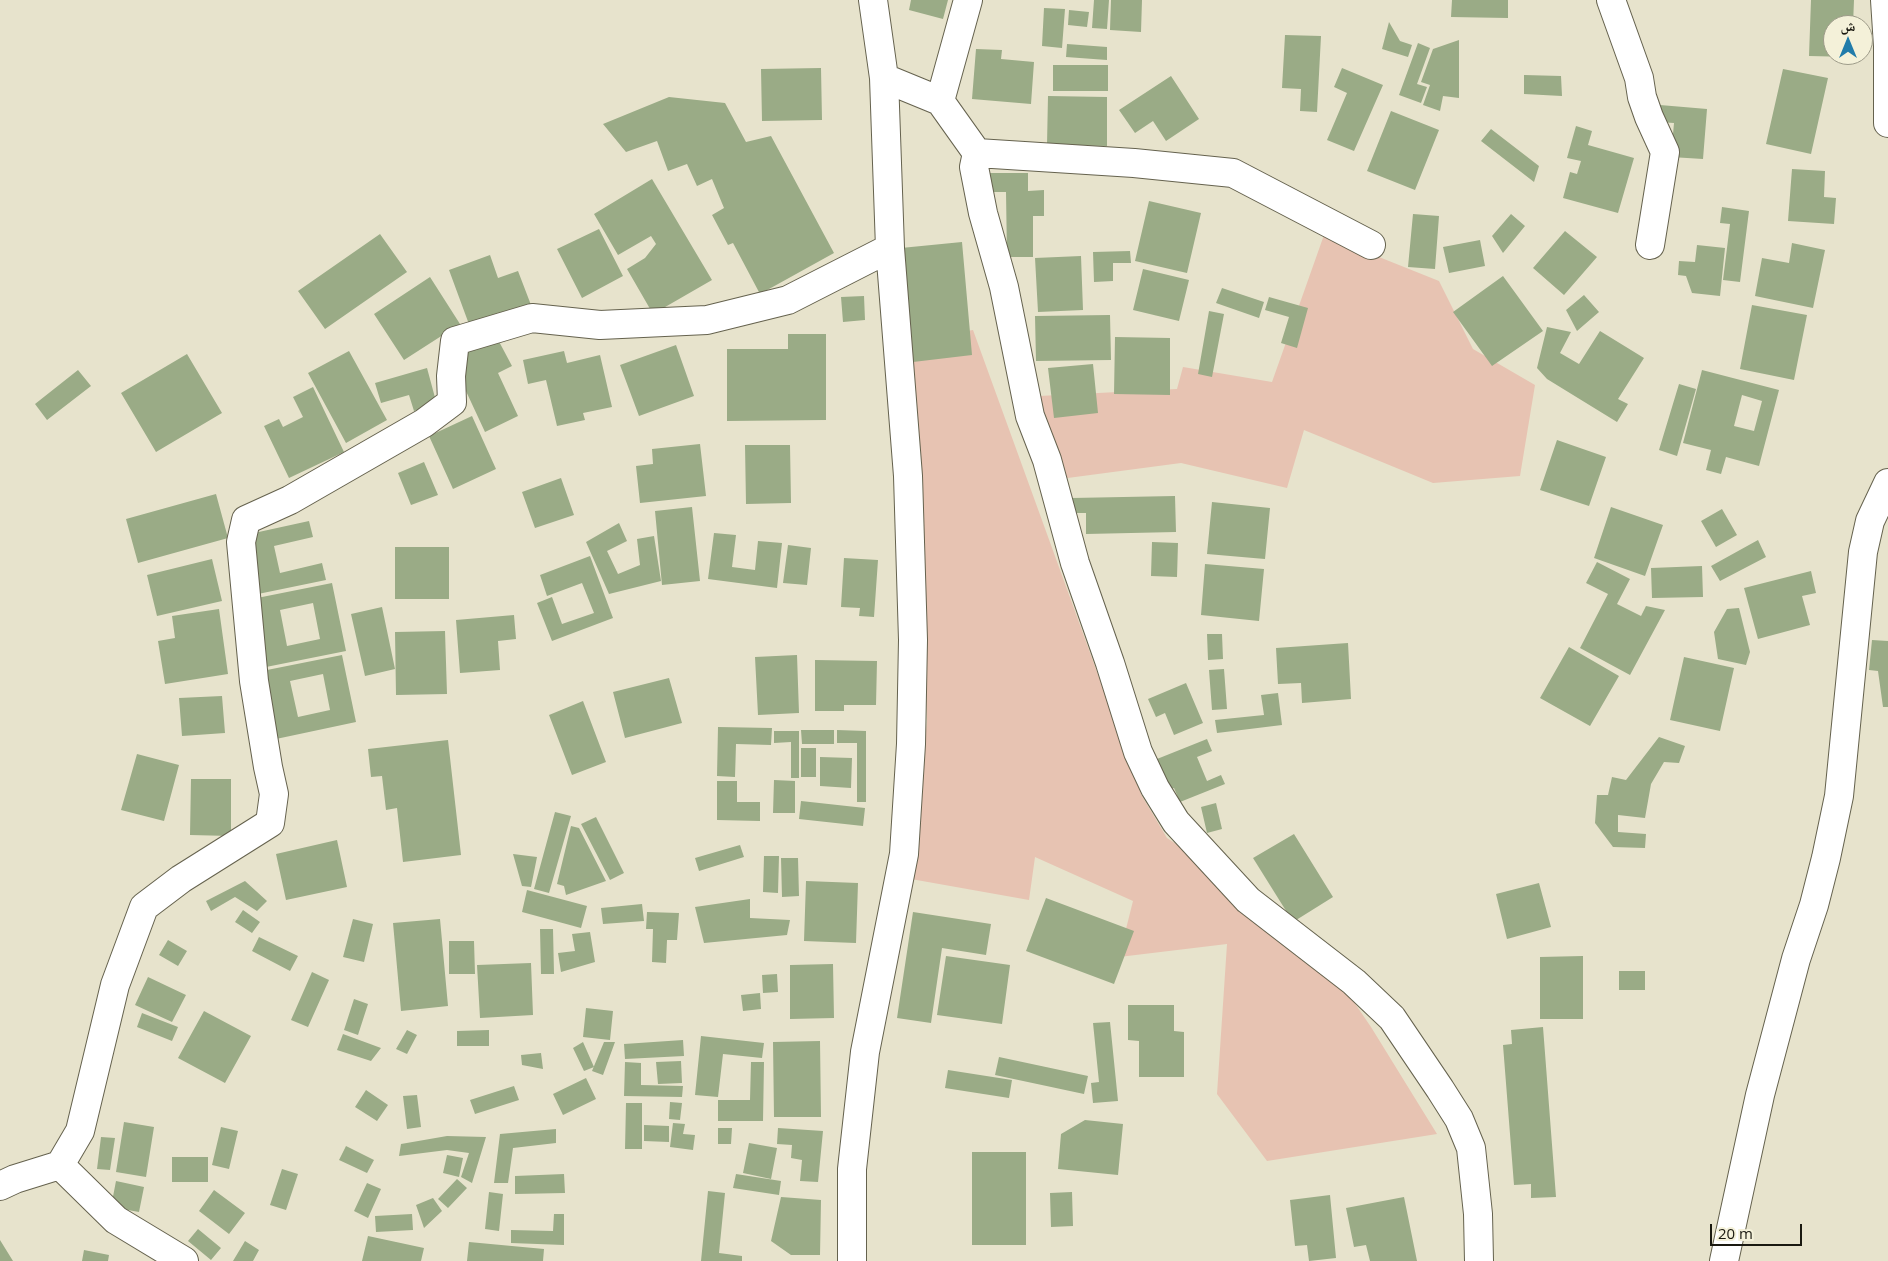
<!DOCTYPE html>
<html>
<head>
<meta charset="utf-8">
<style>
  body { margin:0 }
  #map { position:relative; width:1888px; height:1261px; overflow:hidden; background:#e7e3cc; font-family:"Open Sans","Noto Naskh Arabic",sans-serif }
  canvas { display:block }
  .north { position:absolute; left:1823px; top:15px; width:50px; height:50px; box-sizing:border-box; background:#f4f1d9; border:1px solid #9d9b89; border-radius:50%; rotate:0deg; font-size:14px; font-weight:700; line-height:20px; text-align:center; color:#1a1910 }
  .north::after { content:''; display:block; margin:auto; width:18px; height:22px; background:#217caa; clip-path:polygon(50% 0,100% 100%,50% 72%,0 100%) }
  .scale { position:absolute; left:1710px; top:1224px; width:92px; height:22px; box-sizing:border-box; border:2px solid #1a1910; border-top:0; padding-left:6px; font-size:15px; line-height:18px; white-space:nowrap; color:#1a1910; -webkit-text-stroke:4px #f4f1d9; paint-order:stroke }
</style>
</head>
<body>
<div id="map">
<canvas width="1888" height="1261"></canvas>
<div class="north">ش</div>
<div class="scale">20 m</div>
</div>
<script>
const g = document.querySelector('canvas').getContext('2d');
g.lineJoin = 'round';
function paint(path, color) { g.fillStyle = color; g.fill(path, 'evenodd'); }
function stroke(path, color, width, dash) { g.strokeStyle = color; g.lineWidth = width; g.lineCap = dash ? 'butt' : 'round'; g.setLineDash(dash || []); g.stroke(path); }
const green = new Path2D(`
  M1324,235L1439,281L1473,349L1535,385L1520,476L1433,483L1304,430L1287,488L1181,463L1060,479L1039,396L1177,389L1183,367L1272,382Z
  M973,330L1142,796L1167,838L1243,888L1321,954L1371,1027L1437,1134L1267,1161L1217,1094L1227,944L1119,957L1133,901L1035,857L1029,900L911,879L927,721L921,566L906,341Z`);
const building = new Path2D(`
  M911,0H948L943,19L909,10Z
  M1094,0H1109L1107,29L1092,28Z
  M1111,0H1142L1141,32L1110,30Z
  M1452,0H1508V18L1451,17Z
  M1811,0H1854L1853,25H1833V55H1852V57L1809,56Z
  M1044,8L1065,9L1062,48L1042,46Z
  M1069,10L1089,12L1087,27L1068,25Z
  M1389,22L1400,41L1412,45L1408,57L1382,49Z
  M1285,35L1321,36L1317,112L1300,111L1301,89L1282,88Z
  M1459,40V98L1443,96L1440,111L1423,105L1430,85L1421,82L1433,49Z
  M1418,43L1430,48L1417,84L1427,87L1421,103L1399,95Z
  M1067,44L1107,47V60L1066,57Z
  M976,49L1002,50L1001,59L1034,62L1031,104L972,99Z
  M1053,65H1108V91H1053Z
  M821,68L822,120L762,121L761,69Z
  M1342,68L1383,85L1354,151L1327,140L1347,93L1334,87Z
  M1783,69L1828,78L1811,154L1766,144Z
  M1524,75L1561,76L1562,96L1524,94Z
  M1171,76L1199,119L1166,141L1153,121L1135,133L1119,110Z
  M1048,96L1107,97V146L1047,145Z
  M669,97L725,103L746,142L771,136L834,253L760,294L733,243L728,245L712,215L724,208L712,179L697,186L687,164L668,171L657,141L626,152L603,124Z
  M1660,105L1707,109L1703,159L1671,157L1674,123L1658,122Z
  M1391,111L1439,130L1415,190L1367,171Z
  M1576,126L1592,131L1588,145L1634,158L1618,213L1563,198L1570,172L1577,174L1581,161L1567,158Z
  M1491,129L1539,166L1534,182L1481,141Z
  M1792,169L1825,171L1824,197L1836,198L1834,224L1788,221Z
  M988,173H1028V191L1044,190V216H1033V257H1007L1006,192H988Z
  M652,179L712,280L653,314L627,269L645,258L656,244L651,236L618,255L594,214Z
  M1149,201L1201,213L1187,273L1135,261Z
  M1722,207L1749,211L1740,282L1723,280L1730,224L1720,223Z
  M1413,214L1439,216L1435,269L1408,267Z
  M1511,214L1525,226L1503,253L1492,236Z
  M599,229L623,276L582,298L557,249Z
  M1565,231L1597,257L1564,295L1533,268Z
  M380,234L407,272L325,329L298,291Z
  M1480,240L1485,266L1449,273L1443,247Z
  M962,242L972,355L913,362L901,248Z
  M1792,243L1825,250L1813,308L1755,296L1762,258L1789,263Z
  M1697,245L1725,248L1720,296L1692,293L1686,276L1678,275L1679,261L1695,262Z
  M1130,251L1131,263H1113V281L1094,282L1093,252Z
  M490,255L498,278L518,271L531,305L470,327L449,270Z
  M1081,256L1083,310L1038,312L1035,258Z
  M1143,269L1189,280L1179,321L1133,310Z
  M1503,276L1543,331L1492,366L1453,312Z
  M430,277L460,324L404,360L374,314Z
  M1222,288L1264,302L1259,318L1216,303Z
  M1584,295L1599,312L1577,331L1566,310Z
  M864,296L865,320L843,322L841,297Z
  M1269,297L1308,308L1297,348L1281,343L1289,317L1265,310Z
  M1752,305L1807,315L1794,380L1740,369Z
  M1209,311L1224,314L1212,377L1198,374Z
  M1110,315L1111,360L1036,361L1035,316Z
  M1547,327L1571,332L1560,353L1579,364L1600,331L1644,358L1618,399L1628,404L1617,422L1547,379L1537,368Z
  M495,334L512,366L498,373L518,416L485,432L465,389L463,350Z
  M788,334H826V420L727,421V349H788Z
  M1115,337L1170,338V395L1114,394Z
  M676,345L694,396L639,416L620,365Z
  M349,351L387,420L346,443L308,373Z
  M564,351L567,363L600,355L612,407L583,413L585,420L557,426L546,380L528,384L523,360Z
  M187,354L222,413L156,452L121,393Z
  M1093,364L1098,413L1054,418L1048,368Z
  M427,368L437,405L414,411L409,395L381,403L375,383Z
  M78,370L91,386L47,420L35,404Z
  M1702,370L1779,390L1759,466L1726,457L1721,474L1706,470L1711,450L1683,443ZM1742,395L1762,401L1754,431L1734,426Z
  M1679,384L1696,389L1677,456L1659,450Z
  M313,387L344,452L289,478L264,426L279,419L283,427L303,417L293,397Z
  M472,416L496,469L453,489L429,436Z
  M1557,440L1606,457L1589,506L1540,490Z
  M700,444L706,496L640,503L636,466L653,464L652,449Z
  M745,445H790L791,503L746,504Z
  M424,462L438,495L411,505L398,473Z
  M561,478L574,515L535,528L522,492Z
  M216,494L228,538L138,563L126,519Z
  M1175,496L1176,532L1086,534V513H1073L1072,498Z
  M1212,502L1270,508L1265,559L1207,554Z
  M692,507L700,581L662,585L655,511Z
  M1611,507L1663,525L1645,576L1594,558Z
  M1722,509L1737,535L1716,547L1701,521Z
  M309,521L313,537L274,546L280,573L322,563L326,580L258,594L245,535Z
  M619,523L627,541L607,551L618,574L640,565L637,539L654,536L661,581L609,594L586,542Z
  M714,533L736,535L732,567L755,570L758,541L782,543L777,588L708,579Z
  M1758,540L1766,557L1720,581L1711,566Z
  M1152,542L1178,543L1177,577L1151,576Z
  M788,545L811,548L807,585L783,583Z
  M395,547H449V599H395Z
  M590,556L613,618L552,641L537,603L552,597L562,624L594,613L582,583L547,596L540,575Z
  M844,558L878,560L874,617L859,616L860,608L841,607Z
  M212,559L222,601L157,616L147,575Z
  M1597,562L1630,579L1617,604L1641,616L1646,606L1665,610L1630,675L1580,648L1608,594L1586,583Z
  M1205,564L1264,569L1259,621L1201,615Z
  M1702,566L1703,597L1652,598L1651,568Z
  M1811,571L1816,593L1802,596L1810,625L1758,639L1744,588Z
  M332,583L346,651L266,667L252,599ZM313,603L320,639L287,646L280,610Z
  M382,607L395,669L365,676L351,614Z
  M1739,608L1750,652L1746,665L1718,659L1714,632L1727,609Z
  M219,609L228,674L165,684L158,641L175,638L172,616Z
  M514,615L516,639L498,641L500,670L460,673L456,620Z
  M445,631L447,694L396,695L395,632Z
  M1207,634H1222L1223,659L1208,660Z
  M1872,640L1888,641V707H1883L1878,671L1869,670Z
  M1348,643L1351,699L1302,703L1301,683L1278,684L1276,648Z
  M1569,647L1619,676L1590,726L1540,698Z
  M342,655L356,722L276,739L262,671ZM323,674L330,710L298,717L290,681Z
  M797,655L799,713L758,715L755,657Z
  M1684,657L1734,668L1720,731L1670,720Z
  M815,660L877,661L876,705H844V711H815Z
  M1224,669L1227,709L1212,710L1209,670Z
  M669,678L682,723L625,738L613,692Z
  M1186,683L1203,723L1174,735L1165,713L1156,717L1148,699Z
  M1278,693L1282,725L1217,733L1215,720L1264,715L1261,695Z
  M222,696L225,733L182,736L179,698Z
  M583,701L606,762L572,775L549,715Z
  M718,727L772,728L771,745L736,744L735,777L717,776Z
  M801,730H834V744H802Z
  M837,730L866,731V802H857V743H837Z
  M774,731H799V778H791V742L774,743Z
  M1659,737L1685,746L1679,763L1664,762L1651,784L1645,818L1618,815V832L1646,834L1645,848L1613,847L1595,823L1597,795H1608L1612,777L1626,780Z
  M1207,739L1212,751L1197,757L1207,781L1221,775L1225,784L1180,802L1174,788L1165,791L1152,761Z
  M448,740L461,855L403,862L397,808L386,810L382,776L371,777L368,749Z
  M801,748H816V777H801Z
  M137,754L179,765L164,821L121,810Z
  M820,757L852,758L851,788L820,786Z
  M191,779H231V836L190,835Z
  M774,780L795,781V813H773Z
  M717,781H737V802H760V821L717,820Z
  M801,801L865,808L863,826L799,819Z
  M1216,803L1222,829L1207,833L1201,807Z
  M555,812L571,816L549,893L534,889Z
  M596,817L624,873L610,880L581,824Z
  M571,826L579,828L606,881L566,895L564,886L557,884Z
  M1294,834L1333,897L1293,922L1253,858Z
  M337,840L347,887L286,900L276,854Z
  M740,845L744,857L699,871L695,858Z
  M513,854L537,857L531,887L522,886Z
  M764,856H779L778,893L763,892Z
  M781,858H798L799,896L782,897Z
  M245,881L267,901L257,911L235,897L211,911L206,901Z
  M806,881L858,883L856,943L804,941Z
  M1539,883L1551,927L1507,939L1496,894Z
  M527,890L587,906L581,928L522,912Z
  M1046,898L1134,931L1114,984L1026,951Z
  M750,899V918L790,920L787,935L704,943L695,907Z
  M642,904L644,921L603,924L601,908Z
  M243,910L260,922L252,933L235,922Z
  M647,912L679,913L677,940H667L666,963L652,962L653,929H646Z
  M913,912L991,924L986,955L942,948L931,1023L897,1018Z
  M353,919L373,924L364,962L343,957Z
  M440,919L448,1006L401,1011L393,923Z
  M540,929H553L554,974H541Z
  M590,932L595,962L561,972L558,953L575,951L572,934Z
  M259,937L298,956L290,971L252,951Z
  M168,940L187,951L178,966L159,955Z
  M449,941H474L475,974H449Z
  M946,956L1010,965L1002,1024L937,1015Z
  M1583,956V1019H1540V957Z
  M531,963L533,1015L480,1018L477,965Z
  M833,964L834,1018L790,1019V965Z
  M1619,971H1645V990H1619Z
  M312,972L329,980L308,1027L291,1020Z
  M777,974L778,992L763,993L762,975Z
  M148,977L186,995L172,1022L135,1005Z
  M760,993L761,1009L743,1011L741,995Z
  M354,999L368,1004L358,1035L344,1030Z
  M1128,1005H1174V1031L1184,1032V1077H1139V1041L1128,1040Z
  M586,1008L613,1011L610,1040L583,1037Z
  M204,1011L251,1036L225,1083L178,1058Z
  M142,1013L178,1027L172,1041L137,1027Z
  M1110,1022L1118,1101L1093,1103L1091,1083L1099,1082L1093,1023Z
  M1543,1027L1556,1197L1531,1198V1184L1514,1185L1503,1045L1512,1044L1511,1030Z
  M407,1030L417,1035L407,1054L396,1049Z
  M489,1030V1046H457V1031Z
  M343,1034L381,1048L371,1061L337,1050Z
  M701,1036L764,1043L762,1058L723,1054L718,1097L695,1095Z
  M683,1040L684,1056L625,1059L624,1044Z
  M820,1041L821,1117H774L773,1042Z
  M583,1042L594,1067L584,1071L573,1048Z
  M604,1042H615L603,1075L592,1071Z
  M541,1053L543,1069L522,1065L521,1055Z
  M999,1057L1088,1076L1084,1094L995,1075Z
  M681,1061L682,1083L658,1084L656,1062Z
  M625,1062L641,1063V1085L683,1086L682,1097L624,1096Z
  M751,1062H764L763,1121H718V1100H750Z
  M948,1070L1012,1080L1009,1098L945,1088Z
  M586,1078L596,1099L563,1115L553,1094Z
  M514,1086L519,1100L475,1114L470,1100Z
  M366,1090L388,1105L377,1121L355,1107Z
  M417,1095L421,1127L407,1129L403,1096Z
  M670,1102L682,1103L680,1120L669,1119Z
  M626,1103H642V1149H625Z
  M1085,1120L1123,1124L1118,1175L1058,1169L1061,1134Z
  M124,1122L154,1127L146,1177L116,1172Z
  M673,1123L685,1124L683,1134L695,1135L693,1150L670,1147Z
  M644,1125L669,1126V1142L644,1141Z
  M221,1127L238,1131L229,1169L212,1165Z
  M718,1128H732L731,1144H718Z
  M778,1128L823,1131L818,1182L800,1181L802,1160L791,1158L792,1145L777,1144Z
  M556,1129V1143L513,1148L508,1183H494L500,1134Z
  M447,1136L486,1137L472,1183L461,1177L469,1153L447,1150L399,1156L401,1144Z
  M101,1137L115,1138L110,1170L97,1169Z
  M749,1143L777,1148L771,1179L743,1173Z
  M346,1146L374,1160L367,1173L339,1160Z
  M972,1152H1026V1245H972Z
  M447,1155L463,1158L459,1177L443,1173Z
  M172,1157H208V1182H172Z
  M282,1169L298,1174L286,1210L270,1205Z
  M564,1174L565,1193L515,1194V1176Z
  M736,1174L781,1181L779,1195L733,1188Z
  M457,1179L467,1188L448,1208L438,1199Z
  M116,1181L144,1187L139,1212L111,1207Z
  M367,1183L381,1189L368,1218L354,1211Z
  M214,1190L245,1213L229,1234L199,1211Z
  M708,1191L725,1193L719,1253L742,1256V1261H701Z
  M489,1192L503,1194L499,1231L485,1229Z
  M1072,1192L1073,1226L1051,1227L1050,1193Z
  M1330,1195L1336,1258L1309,1261L1307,1245L1295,1246L1290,1200Z
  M781,1197L821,1200L820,1255H791L771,1241Z
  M1404,1197L1417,1261H1370L1366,1245L1354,1247L1346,1208Z
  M433,1198L442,1211L424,1228L416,1205Z
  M412,1214L413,1230L376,1232L375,1216Z
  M554,1214H564V1245L511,1243V1230L553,1231Z
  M198,1229L221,1248L211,1260L188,1241Z
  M368,1236L424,1248L421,1261H362Z
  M0,1240L13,1261H0Z
  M245,1241L259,1250L253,1261H233Z
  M469,1242L544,1249L543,1261H467Z
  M84,1250L109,1255L108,1261H82Z`);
const minor = new Path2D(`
  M1611,0L1639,78L1642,97L1649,117L1665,152L1650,245
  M1885,0L1888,46V123
  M884,78L940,101L977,153L1134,163L1233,173L1371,245
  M940,101L968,0
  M977,153L974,167L983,213L1004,287L1030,416L1047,460L1075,563L1110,663L1138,752L1155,788L1176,822L1248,900L1354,982L1392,1018L1440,1089L1459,1119L1471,1148L1478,1214L1479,1261
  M60,1165L116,1220L184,1261
  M0,1186L15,1179L60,1165L80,1131L115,985L144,907L181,879L270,823L274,794L268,767L254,681L241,542L246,520L290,500L424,423L452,402L451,376L455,341L532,318L600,325L707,320L788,300L890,248
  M852,1261V1169L865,1052L904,854L911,744L913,640L908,476L890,248L884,78L873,0
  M1724,1261L1760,1095L1796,959L1814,905L1826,858L1839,796L1863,552L1870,521L1888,483`);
paint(green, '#e7c3b2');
paint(building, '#9aab86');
stroke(minor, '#65624e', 30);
stroke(minor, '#fff', 28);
</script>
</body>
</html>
